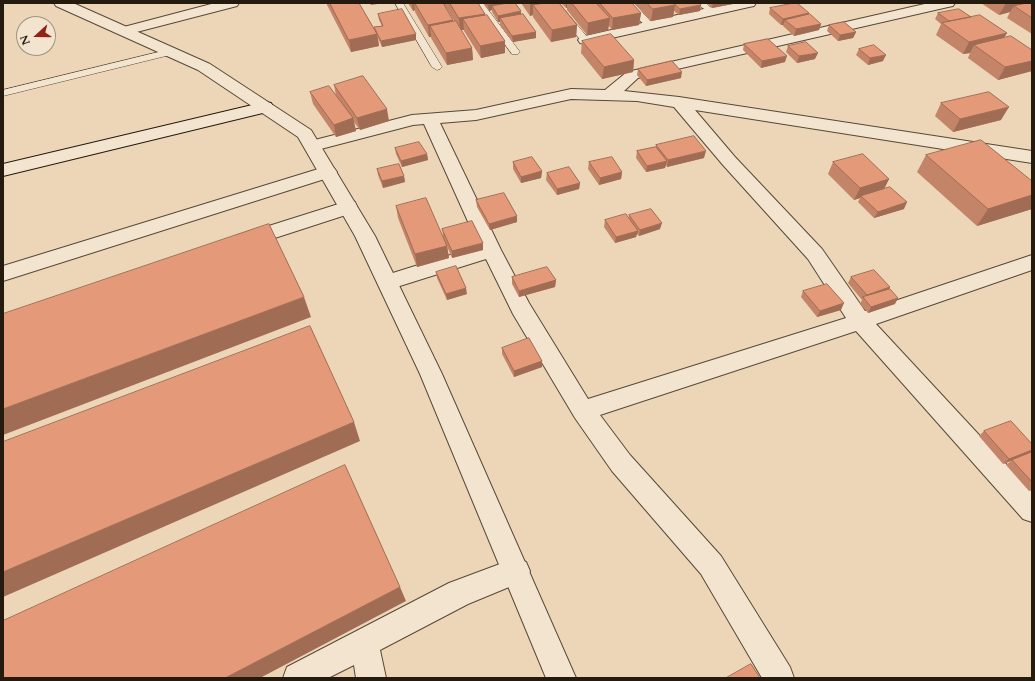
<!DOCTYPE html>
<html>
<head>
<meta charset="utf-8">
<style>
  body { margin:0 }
  #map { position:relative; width:1035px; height:681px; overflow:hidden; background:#ecd6b7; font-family:Cardo,serif }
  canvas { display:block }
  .frame { position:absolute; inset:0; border:4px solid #251a0e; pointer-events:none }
  .north { position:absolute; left:16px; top:16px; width:40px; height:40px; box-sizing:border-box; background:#f3e4d0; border:1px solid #a19382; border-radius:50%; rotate:249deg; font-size:11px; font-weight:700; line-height:16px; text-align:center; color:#251a0e }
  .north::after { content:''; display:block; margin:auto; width:14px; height:18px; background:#8f2418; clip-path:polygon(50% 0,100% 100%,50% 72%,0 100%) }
</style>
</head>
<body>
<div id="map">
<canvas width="1035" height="681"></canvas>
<div class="frame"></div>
<div class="north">N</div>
</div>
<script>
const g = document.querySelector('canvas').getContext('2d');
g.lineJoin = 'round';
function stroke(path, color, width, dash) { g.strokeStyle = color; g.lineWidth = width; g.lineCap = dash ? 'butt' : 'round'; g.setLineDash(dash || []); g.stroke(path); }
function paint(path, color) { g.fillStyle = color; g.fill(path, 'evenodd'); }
const service = new Path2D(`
  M395,3H403L442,67L440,69L437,70L432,67Z
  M475,3H483L520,52L518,54H512Z
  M551,3H559L588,38V42H582Z
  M625,3H634L652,23V27H646Z
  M697,3H706L714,11L710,14Z
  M171,49L176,52L174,54L3,96V90Z`);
const minor = new Path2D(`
  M215,3H239L237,6L125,35L120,34L118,31L120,28Z
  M730,3H756L754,6L749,7L585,44L580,43L578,40L580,37L585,36Z
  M929,3H955L953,6L948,7L638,78L624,91L679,97L1032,151V163L695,110L735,157L822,249L865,311L1032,255V270L876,324L1032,492V522L1023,519L856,331L600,415L630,455L721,556L790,667L794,678H762L701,574L612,471L575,418L513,314L486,259L387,290L380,287L377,282L380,277L479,246L424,124L413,125L313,151L307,150L304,146L307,142L412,115L476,110L571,89L605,90L627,72ZM571,99L637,101L674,107L723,165L808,259L846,318L588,399L529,303L501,250L440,123L476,120Z
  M328,166L334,168L337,172L334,176L3,281V266Z
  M348,201L355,202L357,207L355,212L244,248L237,246L234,241L237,236Z
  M516,558L526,562L530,571L526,580L468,604L380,650L386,678H356L354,665L328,678H283L287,667L449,583Z`);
const tertiary = new Path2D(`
  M54,3H73L210,64L311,130L375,236L442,374L576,678H546L420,374L355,236L298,137L198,70L56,6Z`);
const secondary = new Path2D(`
  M265,102L271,103L273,107L271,111L3,176V164Z`);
const wall = new Path2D(`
  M326,3H359L375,30L374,27L382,26L379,20L378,14L416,40L382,47L378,38L379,46L351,52Z
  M408,3H478L485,14V15L505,53L481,58L464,31V30H461L472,48L473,60L447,65L431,38V37H429L415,12V10L413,11ZM444,5H445V6L455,22H454Z
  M483,3H515L521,11V14L536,32V38L513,42L500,25V22H498L492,12V10L489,11Z
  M521,3H559L577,25L576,37L551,42L533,17V15L530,16Z
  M561,3H632L641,13L639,25L612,30L609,26L608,30L587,35L567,10V8H566Z
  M634,3H700V11L679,15L674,11L673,17L651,21Z
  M707,3H734L733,4L712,8Z
  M981,3H1032V34L1007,18L1010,12L999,15Z
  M770,8L809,13L808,15L821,24L819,30L794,36L783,26V25H781L769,14Z
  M938,13L971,17L1004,38L1032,50V71L998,80L968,58L970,53L963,54L936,35L941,24L935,19Z
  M829,25L856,32L853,38L838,41L827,31Z
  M582,41L634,60L633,72L602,79L581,53Z
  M744,44L785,62L761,68L743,50Z
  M788,46L815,59L797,63L786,52Z
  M859,49L883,61L868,65L856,55Z
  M638,69L681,78L646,86L637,75Z
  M334,85L389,121L360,130L354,122L356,131L336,137L313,104L310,92L336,96Z
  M941,103L1001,120L953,132L935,116Z
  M656,145L704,158L667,167L666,165L665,168L646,172L636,158L637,151L656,147Z
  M395,148L427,154L428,160L402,167L396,154Z
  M926,155L1032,181V209L977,226L917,172Z
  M513,162L542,171L541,178L521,183L513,169Z
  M589,162L622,172L621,179L599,185L588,169Z
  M833,162L889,179L884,189L904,209L874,218L858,202L860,198L854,200L828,174Z
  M377,169L404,176L405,182L383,188L378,175Z
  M547,173L580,183L579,189L557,195L546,180Z
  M476,200L517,222L490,230L477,207Z
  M396,206L443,235L442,229L483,250L452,258L447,246L449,258L417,267L398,218Z
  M629,215L660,229L639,236L637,234L636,237L615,243L604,227L605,220L629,218Z
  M436,272L467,294L447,300L437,278Z
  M512,277L556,280L555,287L519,297L512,284Z
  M851,277L890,287L889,289L895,304L868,313L860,304L862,300L848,283Z
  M803,291L841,310L817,317L801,297Z
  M502,348L542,361V367L514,377L502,354Z
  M984,431L1032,452V490L1029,491L1006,465L1011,461L1003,464L979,436Z`);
const shadedWall = new Path2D(`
  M370,3H384L371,5Z
  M412,3H414L415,10L413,11Z
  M498,3H513L492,6V10L489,11L488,5Z
  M535,3H551L533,5V15L530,16V4Z
  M566,3H567V8H566Z
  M713,3H734L733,4L712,8Z
  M1006,3H1028L1014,6L1010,12L999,15Z
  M675,5L673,17L651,21L653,9Z
  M701,5L700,11L679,15L680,9Z
  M521,11V18H500V22H498V16Z
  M641,13L639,25L612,30L613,18Z
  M809,13L807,20H785L783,25H781L783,19Z
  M485,14V25L463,19L464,30H460L459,18Z
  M610,18L608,30L587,35L588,23Z
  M453,20L454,32L430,26L431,37H429L428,25Z
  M821,24L819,30L794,36L796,29Z
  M577,25L576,37L551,42L552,30Z
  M536,32V38L513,42L512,36Z
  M856,32L853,38L838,41L840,35Z
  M1007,33L1000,45H974L970,53L963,54L969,42Z
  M377,34L379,46L351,52L349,40Z
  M416,34V40L382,47L381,41Z
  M505,41V53L481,58L480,46Z
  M472,48L473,60L447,65L446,53Z
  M818,53L815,59L797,63L799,56Z
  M886,55L883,61L868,65L870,58Z
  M787,56L785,62L761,68L762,61Z
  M634,60L633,72L602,79L604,67Z
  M1032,61V71L998,80L1005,67Z
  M682,72L681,78L646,86L647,80Z
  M1009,107L1001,120L953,132L960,119Z
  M387,109L389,121L360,130L357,118Z
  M353,118L356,131L336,137L334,125Z
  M706,151L704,158L667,167L668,160Z
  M427,154L428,160L402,167L401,161Z
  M667,161L665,168L646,172L647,166Z
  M542,171L541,178L521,183V177Z
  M622,172L621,179L599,185L600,178Z
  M404,176L405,182L383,188L382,181Z
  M889,179L883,191L861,196L860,198L854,200L860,188Z
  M580,183L579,189L557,195V189Z
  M1032,195V209L977,226L988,209Z
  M907,202L904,209L874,218L878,212Z
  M517,216V222L490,230L489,224Z
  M662,223L660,229L639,236L640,230Z
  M638,231L636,237L615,243L616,237Z
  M483,243V250L452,258V251Z
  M447,246L449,258L417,267L415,254Z
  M556,280L555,287L519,297V291Z
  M890,287L887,294L865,299L867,295Z
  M466,288L467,294L447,300L446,294Z
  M304,297L311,317L3,435V409Z
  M898,298L895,304L868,313L871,307Z
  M844,303L841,310L817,317L820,311Z
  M542,361V367L514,377V371Z
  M354,422L360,441L3,597V572Z
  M1032,450V452L1003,464L1009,459Z
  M400,587L406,601L260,678H225Z`);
const building = new Path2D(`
  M330,3H359L377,34L349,40Z
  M415,3H443L453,20L428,25Z
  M450,3H478L485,14L459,18Z
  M487,3H498L488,5Z
  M509,3H515L521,11L498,16L492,6Z
  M546,3H559L577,25L552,30L533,5Z
  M572,3H596L610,18L588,23Z
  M600,3H632L641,13L613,18Z
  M647,3H673L675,5L653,9Z
  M674,3H700L701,5L680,9Z
  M794,3H797L809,13L783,19L770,8Z
  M1027,3H1032V18L1014,6Z
  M402,9L416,34L381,41L374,27L383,26L378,14Z
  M959,9L971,17L949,21L938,13Z
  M523,14L536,32L512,36L500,18Z
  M810,14L821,24L796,29L785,20Z
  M487,15L505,41L480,46L463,19Z
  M980,15L1007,33L969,42L942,23Z
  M456,21L472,48L446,53L430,26Z
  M844,22L856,32L840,35L829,25Z
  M611,34L634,60L604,67L582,41Z
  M1011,36L1032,50V61L1005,67L974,45Z
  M768,39L787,56L762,61L744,44Z
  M806,42L818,53L799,56L788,46Z
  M874,45L886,55L870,58L859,49Z
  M672,61L682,72L647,80L638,69Z
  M363,76L387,109L357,118L334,85Z
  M329,86L353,118L334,125L310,92Z
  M989,92L1009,107L960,119L941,103Z
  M694,136L706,151L668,160L656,145Z
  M981,140L1032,181V195L988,209L926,155Z
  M419,142L427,154L401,161L395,148Z
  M656,147L667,161L647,166L637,151Z
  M863,154L889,179L860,188L833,162Z
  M532,157L542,171L521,177L513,162Z
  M612,157L622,172L600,178L589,162Z
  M399,164L404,176L382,181L377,169Z
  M569,167L580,183L557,189L547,173Z
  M890,187L907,202L878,212L861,196Z
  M504,193L517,216L489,224L476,200Z
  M426,198L447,246L415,254L396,206Z
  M651,209L662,223L640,230L629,215Z
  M626,214L638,231L616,237L605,220Z
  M472,221L483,243L452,251L442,229Z
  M269,224L304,297L3,409V314Z
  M456,266L466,288L446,294L436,272Z
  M547,267L556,280L519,291L512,277Z
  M874,270L890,287L867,295L851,277Z
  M827,284L844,303L820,311L803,291Z
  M890,289L898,298L871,307L863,297Z
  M310,326L354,422L3,572V442Z
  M529,338L542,361L514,371L502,348Z
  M1011,421L1032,444V450L1009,459L984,431Z
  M1032,452V482L1012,460Z
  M345,465L400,587L225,678H3V621Z
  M751,664L760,678H726Z`);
stroke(service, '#574938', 1);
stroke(minor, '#574938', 2);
stroke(tertiary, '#574938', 2);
stroke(secondary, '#251a0e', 2);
paint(service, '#f3e4d0');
paint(minor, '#f3e4d0');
paint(tertiary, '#f3e4d0');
paint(secondary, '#f3e4d0');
paint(wall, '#c48467');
paint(shadedWall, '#a06c54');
paint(building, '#e49a78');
stroke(building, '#a06c54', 1);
</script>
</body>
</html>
